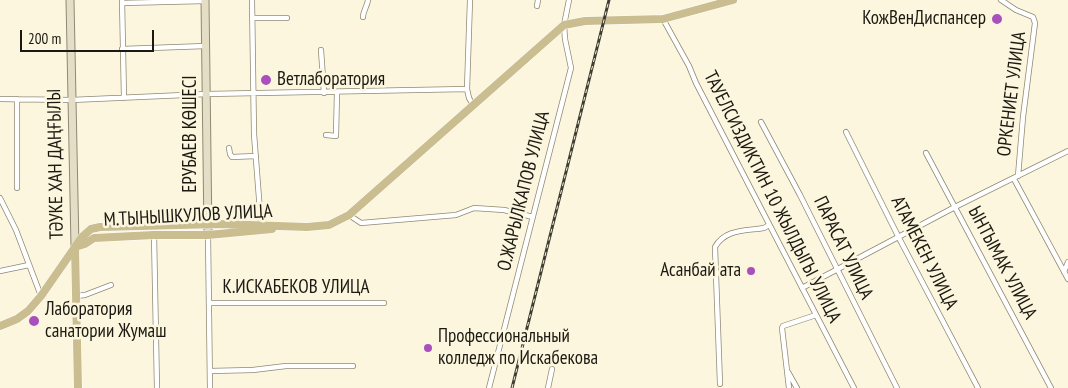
<!DOCTYPE html>
<html>
<head>
<meta charset="utf-8">
<style>
  body { margin:0 }
  #map { position:relative; width:1068px; height:388px; overflow:hidden; background:#fcf6de; font-family:"PT Sans Narrow",sans-serif }
  canvas { display:block }
  .scale { position:absolute; left:20px; top:30px; width:134px; height:22px; box-sizing:border-box; border:2px solid #1b1911; border-top:0; padding-left:6px; font-size:15px; line-height:18px; white-space:nowrap; color:#1b1911; -webkit-text-stroke:4px #fcf6de; paint-order:stroke }
</style>
</head>
<body>
<div id="map">
<canvas width="1068" height="388"></canvas>
<div class="scale">200 m</div>
</div>
<script>
const g = document.querySelector('canvas').getContext('2d');
g.lineJoin = 'round';
function stroke(path, color, width, dash) { g.strokeStyle = color; g.lineWidth = width; g.lineCap = dash ? 'butt' : 'round'; g.setLineDash(dash || []); g.stroke(path); }
function write(font, color, halo, rows, align = 'center') {
  g.font = font + ' "PT Sans Narrow",sans-serif'; g.lineWidth = 5; g.setLineDash([]); g.textBaseline = 'middle'; g.strokeStyle = halo; g.fillStyle = color; for (const [text, x, y, turn = 0] of rows) {
    g.save(); g.translate(x, y); g.rotate((+turn || 0) * Math.PI / 180); g.textAlign = isNaN(turn) ? turn : align; if (halo) g.strokeText(text, 0, 0); g.fillText(text, 0, 0); g.restore();
  }
}
const street = new Path2D(`
  M122,0L124,98
  M252,0L254,134L261,224
  M1001,0L1016,10L1033,17L1035,23L1023,117L1018,176
  M122,3L205,1
  M537,6L538,0
  M363,17C363,11 367,7 368,0
  M253,18H287
  M663,19L689,66L696,83L854,388
  M122,49L206,46
  M321,50L324,93
  M467,89L470,0
  M0,99L71,100L207,94L467,89L469,98L473,105
  M17,99V188
  M761,122L800,195L897,388
  M846,132L899,238L978,388
  M326,135L336,136L337,92
  M229,148L230,154L232,157L256,156
  M926,153L1051,388
  M1014,179L1068,279
  M0,198L16,230L41,296
  M349,215L361,223L456,215L474,208L504,210L533,217
  M154,235L157,388
  M208,235L210,388
  M0,271L29,265
  M1064,272L1068,262
  M802,288L955,207L1068,151
  M76,296L85,295L111,285
  M209,303H384
  M210,371L253,370L286,366H353
  M788,372L797,388
  M720,384L715,247C725,229 745,231 764,228L769,225
  M489,388L571,68L565,39L564,25L569,0
  M548,388L552,369
  M789,388L782,328L783,326L816,315`);
const secondary = new Path2D(`
  M70,0L75,247
  M205,0L208,235`);
const primary = new Path2D(`
  M75,247L85,244L94,238L154,235H208L272,229
  M75,247L78,388
  M0,326L17,319L28,311L41,296L82,237L91,229L100,227L219,224L307,227L329,225L349,215L564,25L585,21L663,19L733,0`);
const rail = new Path2D(`
  M512,388L609,0`);
const markers = [
  [997,19,6,"#a850bc"],
  [266,80,6,"#a850bc"],
  [751,271,5,"#a850bc"],
  [34,321,6,"#a850bc"],
  [428,348,5,"#a850bc"]
];
const poiNames = [
  ["КожВенДиспансер",986,19,"right"],
  ["Ветлаборатория",277,80],
  ["Асанбай ата",741,271,"right"],
  ["Лаборатория",45,310],
  ["санатории Жумаш",45,332],
  ["Профессиональный",438,337],
  ["колледж по Искабекова",438,359]
];
const streetNames = [
  ["ОРКЕНИЕТ УЛИЦА",1012,94,-83],
  ["ЕРУБАЕВ КӨШЕСІ",191,134,-90],
  ["ТӘУКЕ ХАН ДАҢҒЫЛЫ",56,164,-91],
  ["О.ЖАРЫЛКАПОВ УЛИЦА",524,191,-76],
  ["ТАУЕЛСИЗДИКТИН 10 ЖЫЛДЫГЫ УЛИЦА",772,197,63],
  ["М.ТЫНЫШКУЛОВ УЛИЦА",188,216,-3],
  ["ПАРАСАТ УЛИЦА",843,248,64],
  ["АТАМЕКЕН УЛИЦА",924,253,63],
  ["ЫНТЫМАК УЛИЦА",1002,263,62],
  ["К.ИСКАБЕКОВ УЛИЦА",296,288]
];
stroke(street, '#8f8974', 6);
stroke(secondary, '#8f8974', 9);
stroke(primary, '#fff', 9);
stroke(street, '#fff', 4.5);
stroke(secondary, '#e4dec7', 7);
stroke(primary, '#cabd8f', 8);
stroke(rail, '#3f3c32', 3);
stroke(rail, '#fcf6de', 1, [4]);
for (const [x, y, r, color] of markers) { const dot = new Path2D(); dot.arc(x, y, r, 0, 2 * Math.PI); g.fillStyle = color; g.fill(dot); stroke(dot, '#fcf6de', 2); }
write('19px', '#1b1911', '#fcf6de', poiNames, 'left');
write('19px', '#1b1911', '#fcf6de', streetNames);
</script>
</body>
</html>
